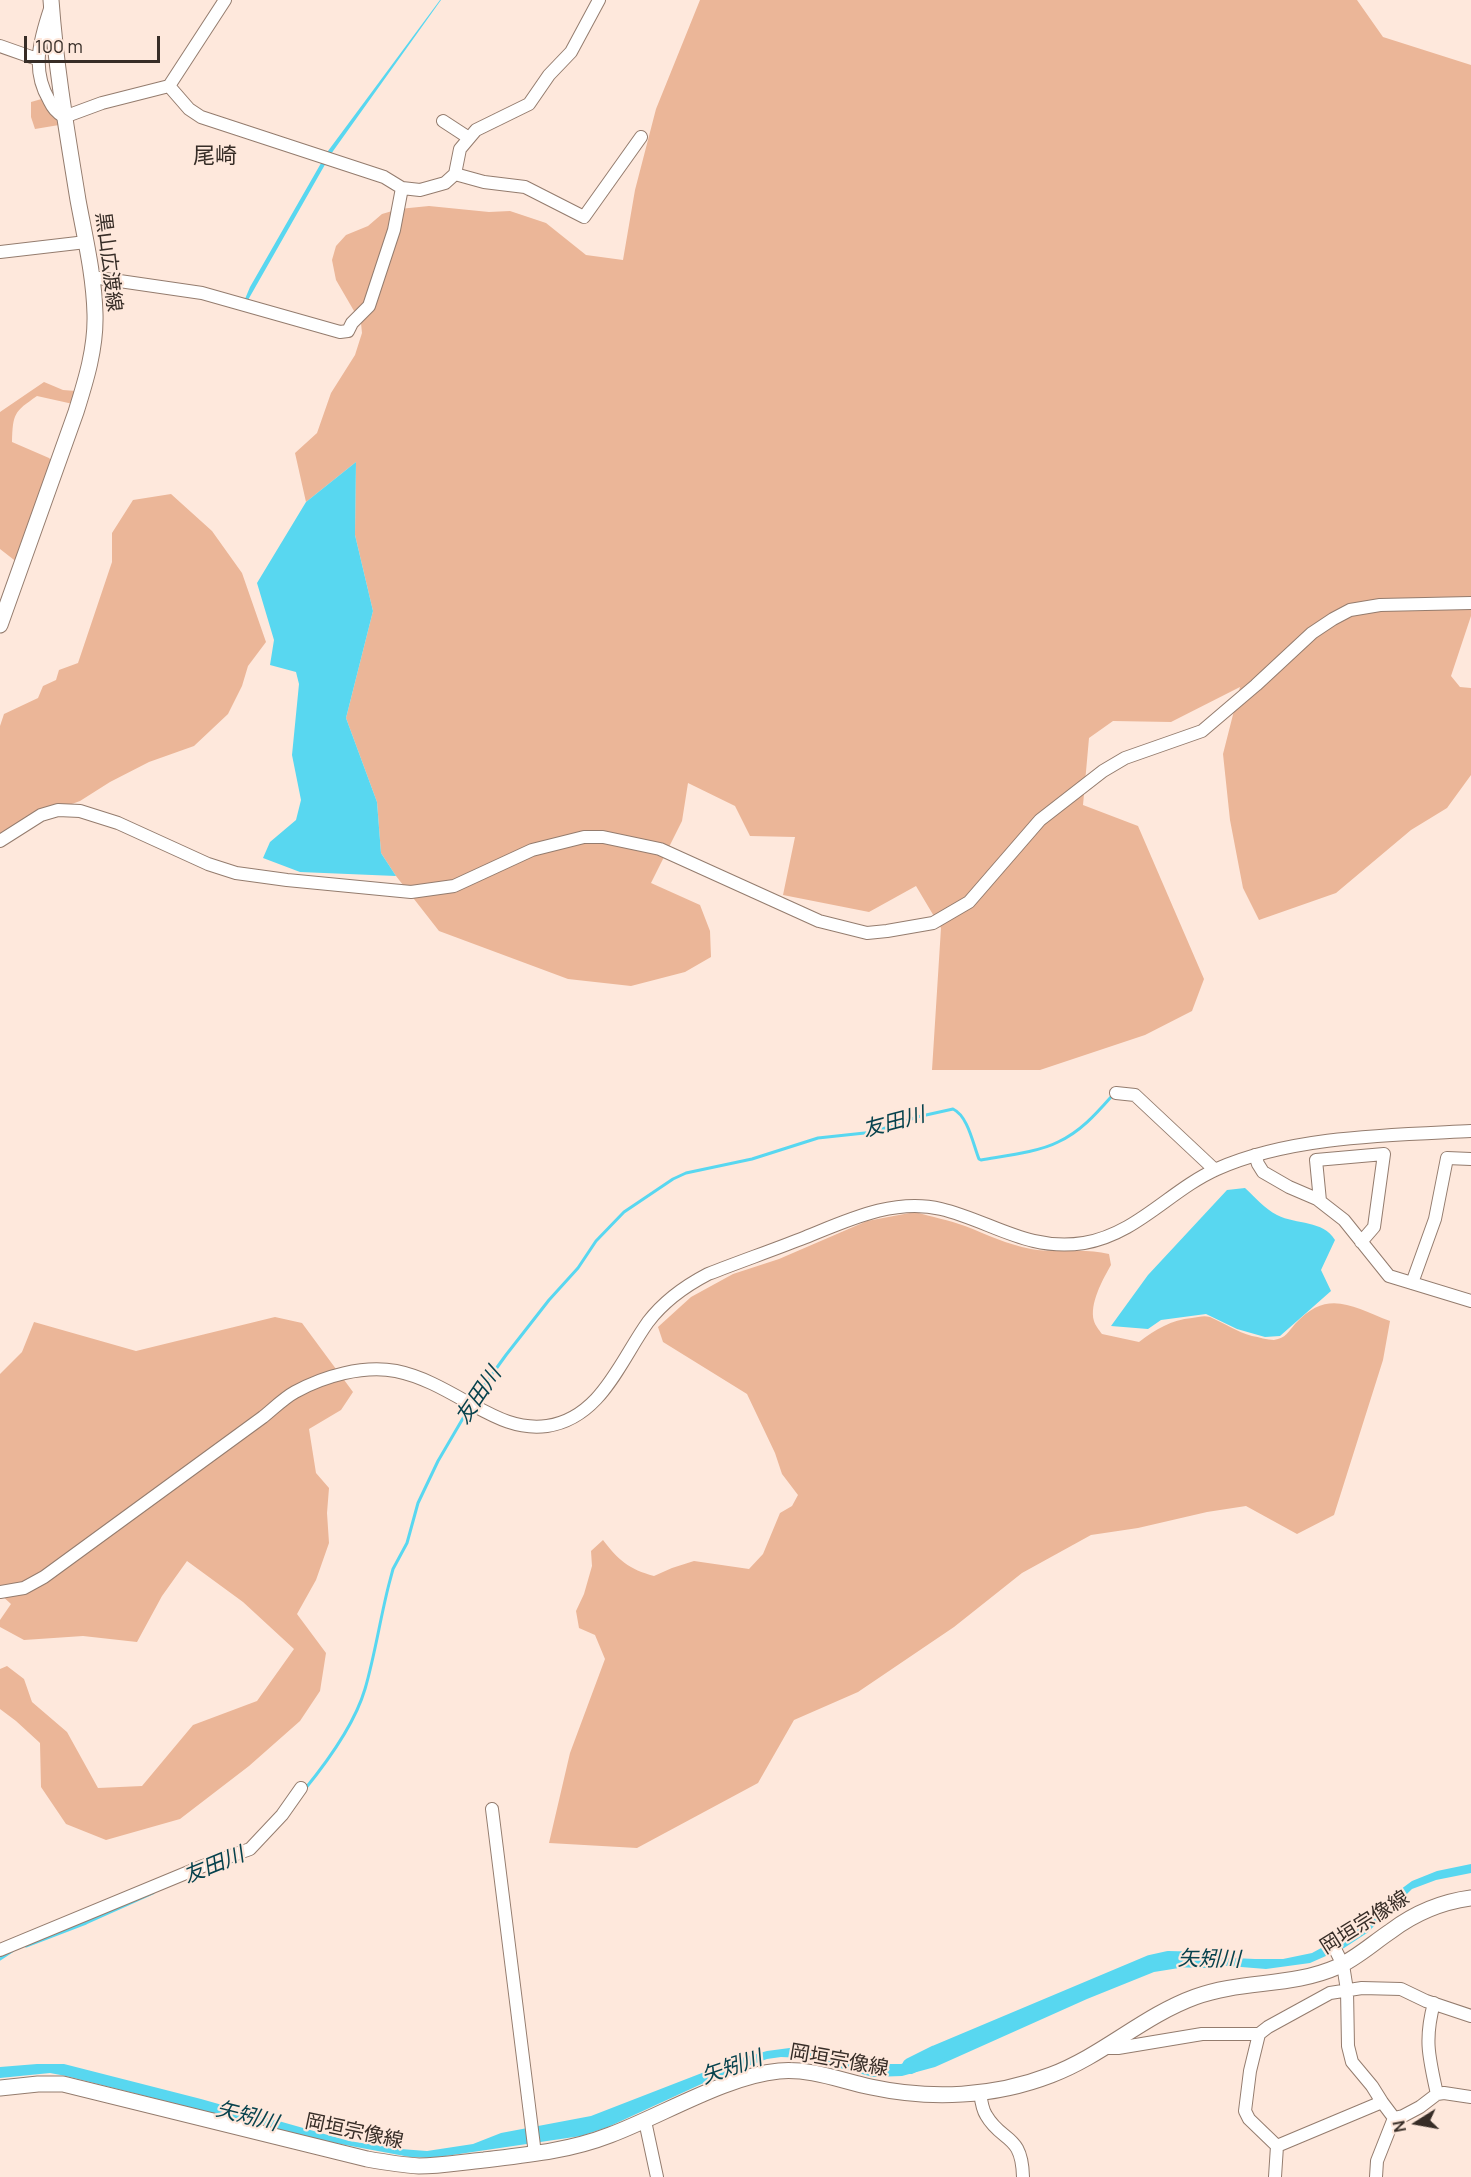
<!DOCTYPE html>
<html>
<head>
<meta charset="utf-8">
<style>
  body { margin:0 }
  #map { position:relative; width:1471px; height:2177px; overflow:hidden; background:#fee8dc; font-family:Manrope,sans-serif }
  canvas { display:block }
  .north { position:absolute; left:1387px; top:2093px; width:60px; height:60px; -webkit-text-stroke:4px #fee8dc; paint-order:stroke; rotate:259deg; font-size:16px; font-weight:700; line-height:24px; text-align:center; color:#372d27 }
  .north::after { content:''; display:block; margin:auto; width:21px; height:27px; background:#372d27; clip-path:polygon(50% 0,100% 100%,50% 72%,0 100%) }
  .scale { position:absolute; left:24px; top:36px; width:136px; height:27px; box-sizing:border-box; border:3px solid #372d27; border-top:0; padding-left:8px; font-size:18px; line-height:21px; white-space:nowrap; color:#372d27; -webkit-text-stroke:4px #fee8dc; paint-order:stroke }
</style>
</head>
<body>
<div id="map">
<canvas width="1471" height="2177"></canvas>
<div class="north">N</div>
<div class="scale">100 m</div>
</div>
<script>
const g = document.querySelector('canvas').getContext('2d');
g.lineJoin = 'round';
function paint(path, color) { g.fillStyle = color; g.fill(path, 'evenodd'); }
function stroke(path, color, width, dash) { g.strokeStyle = color; g.lineWidth = width; g.lineCap = dash ? 'butt' : 'round'; g.setLineDash(dash || []); g.stroke(path); }
function write(font, color, halo, rows, align = 'center') {
  g.font = font + ' Manrope,"Noto Sans JP",sans-serif'; g.lineWidth = 4.5; g.setLineDash([]); g.textBaseline = 'middle'; g.strokeStyle = halo; g.fillStyle = color; for (const [text, x, y, turn = 0] of rows) {
    g.save(); g.translate(x, y); g.rotate((+turn || 0) * Math.PI / 180); g.textAlign = isNaN(turn) ? turn : align; if (halo) g.strokeText(text, 0, 0); g.fillText(text, 0, 0); g.restore();
  }
}
const green = new Path2D(`
  M700,0H1357L1383,37L1471,65V616L1451,676L1460,687L1471,688V775L1447,808L1411,830L1336,893L1259,920L1243,888L1230,820L1223,754L1240,687L1171,722L1113,721L1089,738L1083,805L1138,826L1204,979L1192,1011L1145,1035L1040,1070H932L941,928L916,886L869,912L783,895L795,837L750,836L735,806L688,783L682,821L651,883L700,905L710,931L711,957L685,972L631,986L568,979L439,931L396,876L381,853L377,802L346,718L373,611L355,535L356,462L306,502L295,453L317,433L331,393L355,355L362,333L361,323L336,280L332,260L336,246L346,235L368,226L382,214L399,209L429,206L489,212L510,211L546,223L586,255L623,260L635,190L656,109Z
  M45,98L59,125L35,129L31,117V102Z
  M44,382L63,390L76,391L73,404L37,396C14,412 13,413 12,442L49,458L54,463L18,563L0,549V412Z
  M171,494L212,531L242,573L266,642L248,666L242,686L228,714L194,746L149,762L110,782L80,801L12,826L0,836V726L4,714L38,698L43,686L56,680L59,670L78,663L112,562V533L133,500Z
  M915,1212C932,1217 949,1220 965,1226C988,1235 1006,1244 1031,1249C1057,1254 1083,1247 1109,1254L1111,1265C1103,1279 1089,1304 1094,1321C1095,1325 1099,1330 1102,1334L1139,1342C1156,1329 1171,1320 1192,1318C1198,1317 1204,1315 1210,1317C1224,1323 1237,1332 1252,1336C1259,1337 1267,1340 1274,1340C1286,1338 1288,1332 1295,1324C1328,1288 1352,1307 1390,1321L1383,1360L1334,1515L1297,1534L1246,1506L1207,1512L1138,1528L1091,1535L1022,1573L954,1627L858,1692L794,1720L758,1783L637,1848L549,1843L570,1753L605,1659L595,1635L579,1628L576,1611L584,1594L592,1566L591,1551L603,1540C619,1561 629,1569 654,1576L672,1568L694,1561L749,1569L763,1554L780,1513L792,1506L798,1495L782,1474L775,1453L747,1394L663,1342L658,1327L691,1297L733,1274L779,1259L867,1221Z
  M275,1317L302,1323L353,1392L341,1410L309,1429L316,1473L329,1488L327,1513L329,1543L316,1580L297,1614L326,1653L320,1691L300,1721L249,1766L180,1819L106,1840L66,1824L41,1787L40,1743L16,1721L0,1709V1669L7,1666L24,1679L32,1702L67,1732L98,1788L142,1786L193,1725L257,1701L294,1649L243,1602L187,1561L162,1596L137,1642L83,1636L24,1640L0,1627V1620L11,1604L0,1594V1374L22,1352L34,1322L136,1351Z`);
const water = new Path2D(`
  M440,0H441L331,154L248,300L245,299L250,287L328,151Z
  M356,462L355,535L373,611L346,718L377,802L381,853L396,876L300,872L263,858L270,842L296,820L301,800L292,755L299,684L296,672L270,665L274,640L257,583L306,502Z
  M1245,1188C1255,1197 1265,1209 1277,1215C1297,1225 1323,1220 1335,1240L1321,1270L1331,1291L1280,1336L1265,1337L1237,1329L1206,1314L1161,1320L1148,1329L1111,1326L1148,1275L1227,1190Z
  M1471,1864V1873L1436,1880L1412,1889L1367,1933L1344,1948L1310,1963L1266,1969L1204,1964L1154,1972L1087,1999L935,2067L902,2076L873,2077L804,2058L781,2057L767,2059L708,2081L608,2127L581,2136L432,2158L410,2157L324,2141L66,2076L50,2073L0,2078V2067L37,2064H64L201,2099L349,2141L400,2149L427,2151L473,2144L501,2133L591,2116L738,2059L767,2051L797,2047L872,2064H901L937,2055L1021,2020L1114,1978L1157,1964L1212,1957L1255,1959H1283L1312,1953L1358,1928L1377,1912L1393,1895L1412,1881L1437,1871Z`);
const stream = new Path2D(`
  M472,1402L506,1355L549,1300L578,1268L596,1241L624,1212L673,1179L686,1173L752,1159L818,1138L874,1132L917,1117L953,1109C968,1116 973,1144 979,1159L981,1160C1003,1156 1039,1152 1058,1142C1080,1132 1096,1114 1111,1097
  M305,1789C327,1762 355,1723 365,1689C375,1655 380,1619 389,1584L393,1569L407,1543L418,1503L438,1461L469,1408
  M214,1868L236,1860
  M26,1946L86,1923L153,1893
  M0,1959L12,1951`);
const river = new Path2D(`
  M910,2066L936,2053L1150,1963L1168,1959L1207,1960`);
const minor = new Path2D(`
  M50,9C40,39 31,70 49,100C53,108 56,112 64,117L102,103L169,86L225,0
  M0,46L37,59
  M169,86L189,109L201,117L384,177L402,188L420,190L445,183L455,174L460,149L476,130L529,104L549,75L571,52L599,0
  M443,121L469,138
  M455,174L484,182L525,187L584,217L641,137
  M0,252L86,242
  M92,277L202,293L340,332L348,331L352,323L369,306L394,230L402,188
  M0,841L41,815L58,810L80,811L118,823L208,864L236,873L287,880L411,892L454,886L532,850L584,837H603L660,849L819,921L867,933L887,931L933,923L969,902L1040,820L1103,771L1125,758L1202,731L1256,685L1312,633L1333,619L1350,610L1380,605L1471,603
  M1116,1093L1135,1095L1215,1170
  M1255,1155L1258,1164L1263,1172L1289,1187L1317,1199L1344,1220L1389,1276L1471,1301
  M1320,1201L1316,1160L1384,1154L1374,1227L1361,1242
  M1412,1283L1435,1219L1447,1158L1471,1159
  M0,1592L24,1588L44,1577L263,1417C273,1409 284,1398 295,1392C324,1376 363,1365 396,1371C421,1376 444,1389 467,1402C493,1416 516,1430 547,1426C601,1418 620,1361 648,1322C664,1301 685,1286 708,1274C739,1262 770,1251 801,1239C844,1222 893,1197 941,1209C991,1221 1028,1252 1084,1243C1137,1234 1170,1190 1217,1169C1291,1136 1390,1135 1471,1131
  M492,1809L535,2154
  M1330,1939L1343,1965L1347,1990L1348,2046L1352,2062L1372,2086L1382,2102L1394,2118
  M0,1950L203,1866L250,1849L282,1815L301,1788
  M1434,2003C1424,2040 1429,2057 1437,2094
  M1107,2048H1118L1202,2034H1259
  M980,2092C981,2100 982,2109 986,2115C1002,2143 1022,2133 1023,2177
  M1394,2118L1403,2116L1420,2107L1437,2094L1444,2093L1471,2097
  M645,2121L657,2177
  M1277,2146L1382,2102
  M1275,2177L1277,2146L1249,2119L1245,2111L1250,2071L1259,2034L1268,2027L1330,1993L1362,1988L1401,1989L1426,2001L1471,2016
  M1376,2177L1377,2161L1394,2118`);
const major = new Path2D(`
  M0,625L76,412C86,380 96,348 95,314C94,275 85,238 78,200C67,132 56,69 51,0
  M0,2088L38,2084H63L367,2159C384,2162 402,2165 419,2166C441,2166 462,2162 484,2160C526,2155 569,2151 610,2135C661,2116 726,2076 779,2071C811,2068 842,2081 871,2087C931,2100 994,2097 1051,2075C1102,2056 1143,2016 1195,1997C1241,1980 1292,1987 1337,1967C1357,1958 1373,1943 1391,1931C1415,1913 1441,1902 1471,1898`);
const streetNames = [
  ["黒山広渡線",108,262,83],
  ["岡垣宗像線",1365,1923,-32],
  ["岡垣宗像線",839,2061,10],
  ["岡垣宗像線",354,2132,12]
];
const waterNames = [
  ["友田川",894,1123,-15],
  ["友田川",479,1396,-56],
  ["友田川",214,1866,-22],
  ["矢矧川",1209,1960,1],
  ["矢矧川",732,2068,-19],
  ["矢矧川",247,2117,14]
];
const quarterNames = [
  ["尾崎",215,157]
];
paint(green, '#ebb698');
paint(water, '#58d7f0');
stroke(stream, '#58d7f0', 3);
stroke(river, '#58d7f0', 16);
stroke(minor, '#947c6e', 14);
stroke(major, '#947c6e', 17);
stroke(minor, '#fff', 12);
stroke(major, '#fff', 15);
write('20px', '#372d27', '#fee8dc', streetNames);
write('italic 21px', '#07424d', '#fee8dc', waterNames);
write('22px', '#372d27', '#fee8dc', quarterNames);
</script>
</body>
</html>
